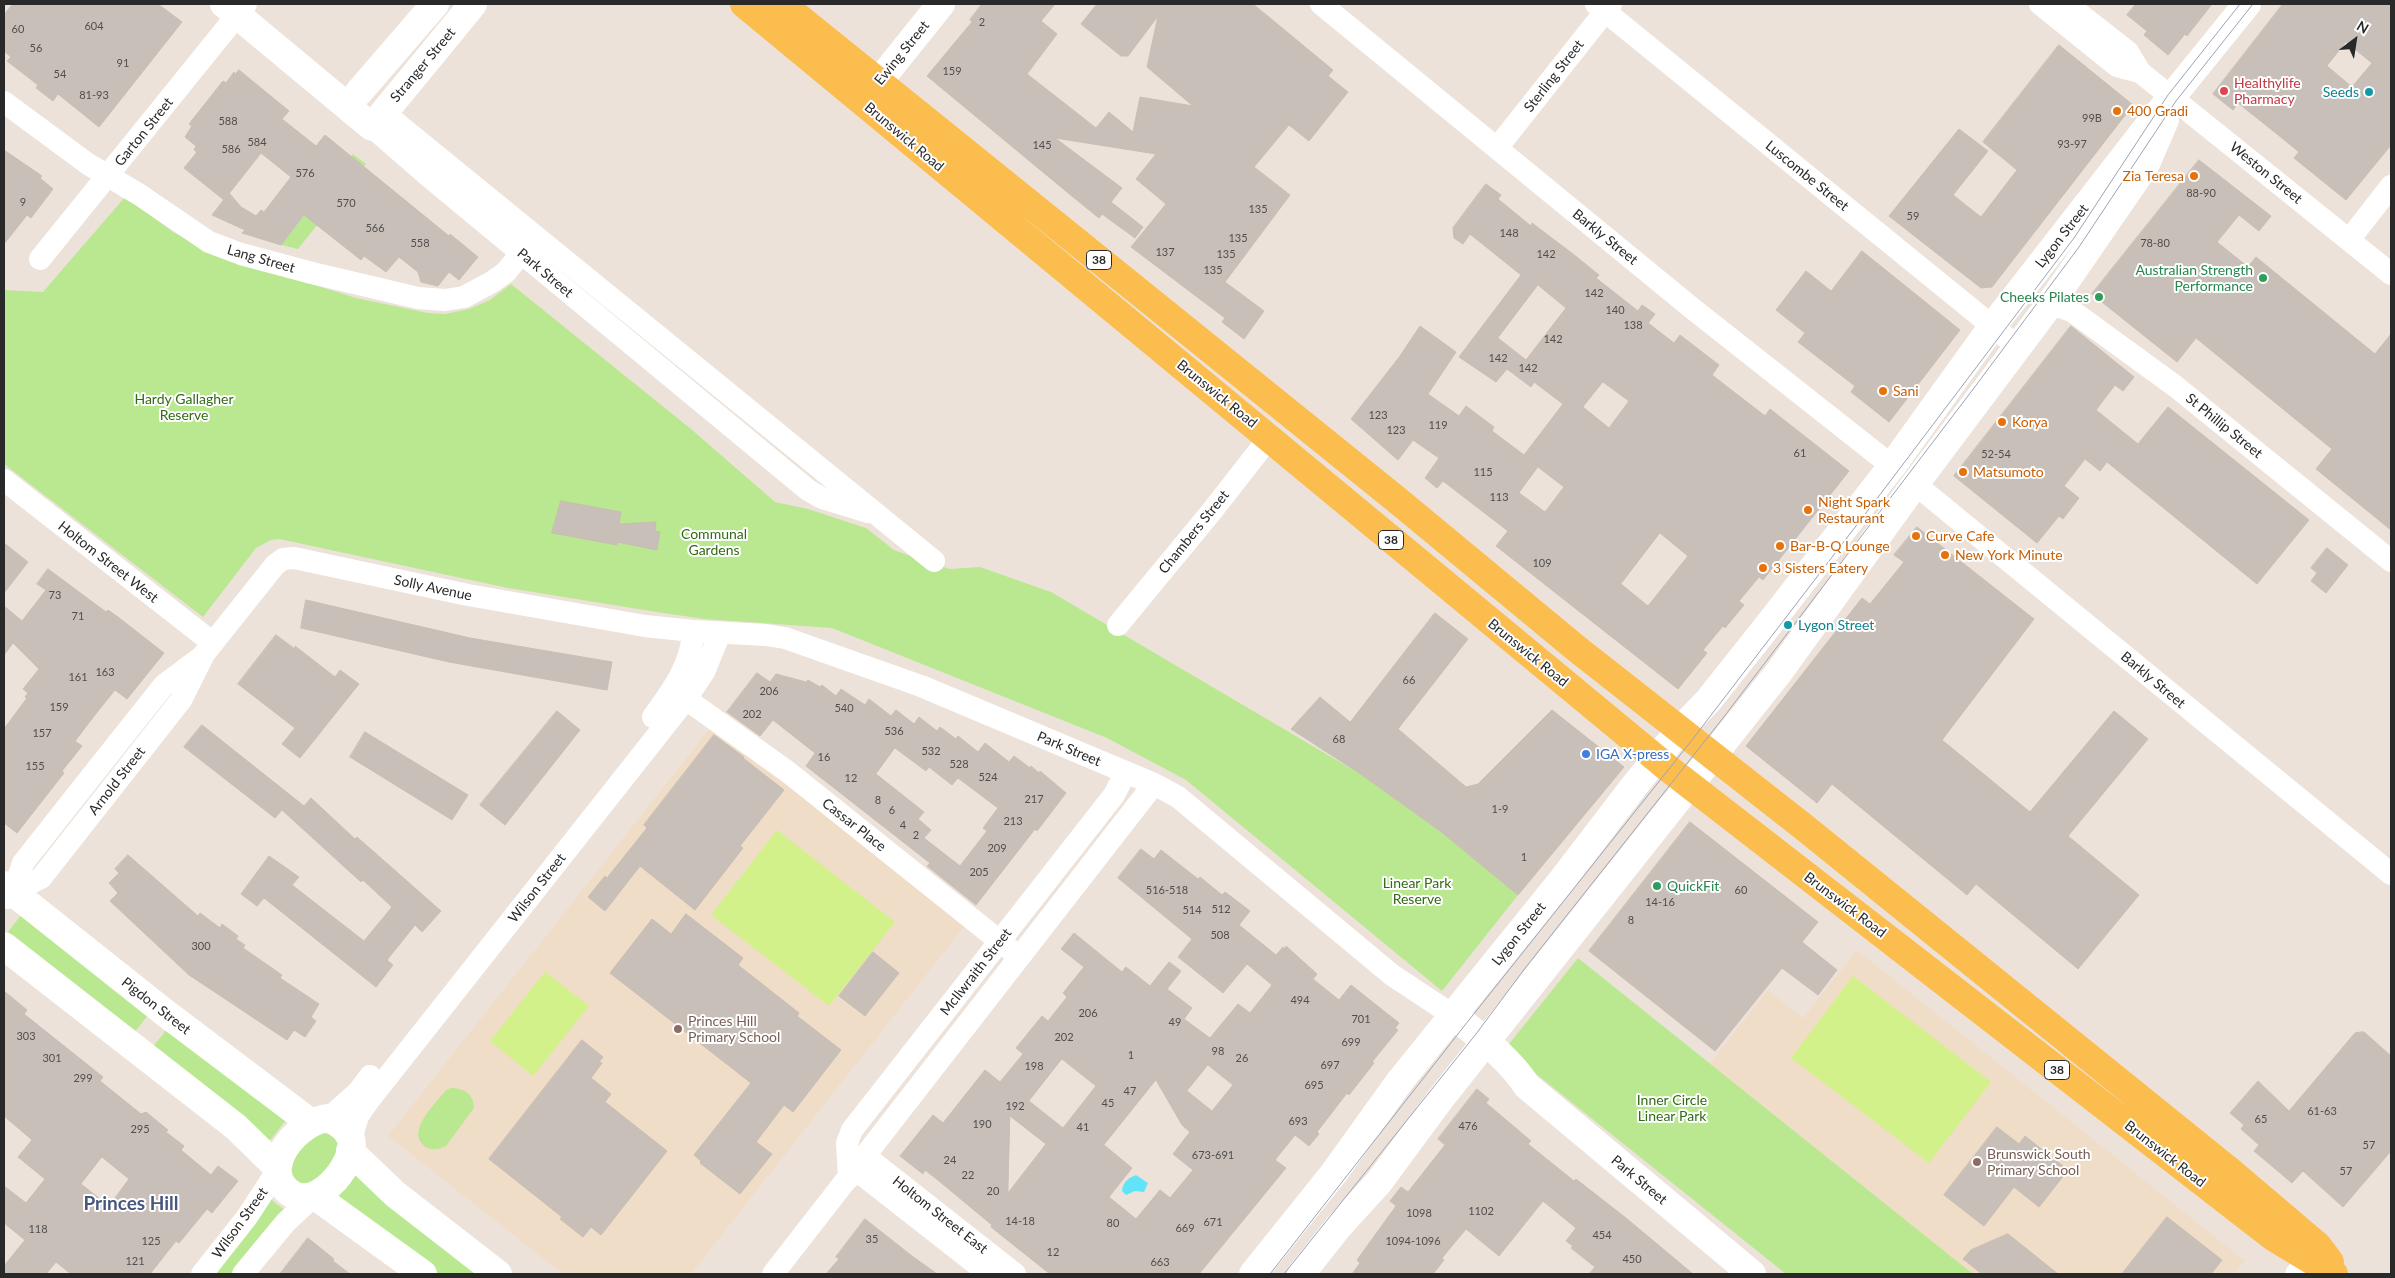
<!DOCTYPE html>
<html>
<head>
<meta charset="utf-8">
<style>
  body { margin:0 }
  #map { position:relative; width:2395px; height:1278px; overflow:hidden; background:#ede2d9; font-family:Lato,sans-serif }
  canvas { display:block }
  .frame { position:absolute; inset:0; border:5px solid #292929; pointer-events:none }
  .north { position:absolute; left:2330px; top:15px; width:50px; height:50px; -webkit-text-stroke:4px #fff; paint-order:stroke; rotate:31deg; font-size:14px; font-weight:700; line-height:20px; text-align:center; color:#292929 }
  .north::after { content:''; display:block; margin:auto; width:18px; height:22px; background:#292929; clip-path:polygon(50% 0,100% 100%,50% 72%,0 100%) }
</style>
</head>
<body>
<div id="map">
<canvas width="2395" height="1278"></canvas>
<div class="frame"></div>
<div class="north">N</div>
</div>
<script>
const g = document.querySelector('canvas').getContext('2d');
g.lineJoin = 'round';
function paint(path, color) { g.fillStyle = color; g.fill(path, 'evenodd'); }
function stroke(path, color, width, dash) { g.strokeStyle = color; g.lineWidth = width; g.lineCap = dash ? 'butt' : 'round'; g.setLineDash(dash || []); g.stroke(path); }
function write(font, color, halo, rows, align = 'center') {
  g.font = font + ' Lato,sans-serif'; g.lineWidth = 4; g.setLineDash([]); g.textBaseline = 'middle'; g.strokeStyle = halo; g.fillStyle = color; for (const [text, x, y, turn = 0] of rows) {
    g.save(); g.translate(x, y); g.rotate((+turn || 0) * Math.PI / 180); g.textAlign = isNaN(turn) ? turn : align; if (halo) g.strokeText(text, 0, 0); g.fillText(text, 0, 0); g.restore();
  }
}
const education = new Path2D(`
  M714,723L967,923L691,1274H563L388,1136Z
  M1857,950L2245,1261L2234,1274H1973L1710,1063L1768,990L1803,1018Z`);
const green = new Path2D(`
  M353,154L366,164L298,249L281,245Z
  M125,197L173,232L215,254L356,298L428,313L445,314L469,309L490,300L511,284L691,429L775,502L808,509L866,528L894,550L916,558L950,569L980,567L1051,592L1362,775L1440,831L1518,895L1442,991L1186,780L1107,738L832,628L705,619L663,613L508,588L279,539L271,540L256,548L203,617L4,464V290L43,292Z
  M25,910L152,1010L130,1038L4,937Z
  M1578,958L1973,1274H1786L1505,1049Z
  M171,1024L290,1115L264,1148L148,1053Z
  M451,1088C464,1088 474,1094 474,1108L446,1146C438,1150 430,1151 423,1145C407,1130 436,1103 446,1090Z
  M323,1133L332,1135L337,1142C340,1163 319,1179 302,1186L291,1176C293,1153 303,1142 323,1133Z
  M354,1163L475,1273V1274H431L341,1206L336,1189Z
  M269,1198L287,1212L237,1274H209Z`);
const pitch = new Path2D(`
  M777,830L895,922L829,1006L711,915Z
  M545,972L589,1006L533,1076L490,1041Z
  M1853,976L1991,1082L1929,1163L1791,1058Z`);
const water = new Path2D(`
  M1136,1175L1148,1183L1144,1192L1135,1191L1126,1195L1122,1191C1123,1182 1128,1178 1136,1175Z`);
const building = new Path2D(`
  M13,4H158L182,22L99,127L58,94L53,101L36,88L38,85L7,61L11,57L4,51V15Z
  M982,4H1055L1041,21L1057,34L1027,74L1096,128L1109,112L1133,132L1140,97L1193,106L1147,67L1158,16L1128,56H1121L1081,24L1097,4H1253L1333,70L1328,76L1348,92L1309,141L1289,125L1254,167L1290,195L1225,282L1264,311L1244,339L1222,322L1225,318L1131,247L1166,204L1136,179L1156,154L1055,138L1122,188L1111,202L1143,227L1135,238L1102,214L1099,218L1073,197L927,76L972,22L970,20Z
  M2136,4H2212L2187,36L2185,34L2168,55L2144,35L2147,31L2127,15Z
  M2283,4H2391V145L2346,200L2294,158L2299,152L2277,134L2238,103L2233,110L2213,94ZM2346,42L2372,63L2352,87L2327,66Z
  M2059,45L2133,105L1992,287L1981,288L1889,216L1959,129L1988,151L1953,195L1981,217L2017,170L1983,142Z
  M239,70L289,111L282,119L316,146L325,135L449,236L450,234L478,257L459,280L449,272L438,286L421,282L418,272L399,257L386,272L364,256L361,260L304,215L281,245L242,233L245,230L212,215L229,193L241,207L256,216L261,210L264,212L291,177L261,153L224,200L184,168L197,152L194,150L196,146L185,137L192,126L189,124L223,81L226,83L234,72L235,74Z
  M4,150L42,176L40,178L53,189L31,218L27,215L4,244Z
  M2199,160L2271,216L2259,231L2239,215L2217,242L2248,267L2256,257L2375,354L2391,334V530L2316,469L2332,449L2196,338L2177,362L2092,294Z
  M1486,184L1501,195L1498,199L1531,226L1532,223L1573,254L1599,275L1596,278L1638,311L1642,305L1655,314L1648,323L1674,343L1680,335L1719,365L1712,375L1765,416L1770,409L1849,471L1763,580L1759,577L1739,601L1744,605L1725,628L1723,626L1703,650L1707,653L1678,689L1496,546L1508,531L1443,481L1437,488L1425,478L1439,458L1413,440L1398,460L1351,419L1400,356L1420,326L1456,352L1428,394L1459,416L1466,406L1494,427L1492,431L1524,455L1563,404L1534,382L1531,387L1507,369L1496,382L1459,357L1521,275L1470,234L1463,244L1454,238L1453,228ZM1538,285L1566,308L1526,360L1498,338ZM1603,382L1629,401L1609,428L1583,407ZM1538,467L1564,487L1545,512L1519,493ZM1660,533L1688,556L1648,606L1621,584Z
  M1862,251L1960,330L1889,422L1851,392L1855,386L1798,342L1805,333L1776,310L1806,271L1831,291Z
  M2071,326L2134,377L2123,391L2115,385L2096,410L2138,444L2168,407L2309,520L2257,584L2107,462L2100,471L2085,459L2064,486L2079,498L2063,519L2059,516L2037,543L1954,476Z
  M561,501L621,512L619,524L656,522L655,531L660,532L657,550L617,542V545L552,533Z
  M1917,527L2034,619L1942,740L2030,812L2114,711L2148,739L2068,836L2139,895L2078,969L1976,884L1967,895L1832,784L1817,803L1746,746L1862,598L1870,604L1904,562L1894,555Z
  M4,543L28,562L4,593Z
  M2327,548L2348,565L2326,593L2311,581L2317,573L2311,568Z
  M48,569L106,612L108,610L118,617L164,653L127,699L115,690L98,711L75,741L82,746L62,771L64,773L17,833L4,823V729L27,698L25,697L28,693L23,689L39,669L13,643L4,655V606L22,621L46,590L37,584Z
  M306,600L470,638L612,662L607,690L449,662L301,628Z
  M1435,613L1468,639L1398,729L1466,787L1478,784L1552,710L1624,767L1518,895L1440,831L1362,775L1291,729L1320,697L1350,722Z
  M276,635L295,649V646L335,677L340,670L359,684L300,758L282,744L295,728L238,684Z
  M757,673L770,682L776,674L806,682L808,680L820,687L822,685L836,696L841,689L865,705L869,699L891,716L896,710L914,724L919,717L937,731L940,727L956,739L958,736L978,752L985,743L1009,762L1014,756L1030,768L1031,766L1039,773L1040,771L1066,793L1037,831L1035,829L976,905L927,866L930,863L806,766L815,753L773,720L760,736L727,712ZM895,748L926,771L929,767L952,785L958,778L998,808L983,828L987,831L960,866L924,838L931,830L918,819L924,812L876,774Z
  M557,711L580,730L505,825L480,805Z
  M202,725L304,806L311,798L355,839L357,837L441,911L422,932L415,925L387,960L393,965L376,987L264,898L257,906L241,894L269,856L299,877L292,885L364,941L392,907L363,880L361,882L282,810L275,818L184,747Z
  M365,732L468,795L452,820L350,757Z
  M714,735L744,757L743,758L784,790L740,846L743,848L695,910L640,866L605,911L588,897L605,876L607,878L647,828L644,825Z
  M1690,822L1818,922L1802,942L1837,970L1818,995L1782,968L1715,1051L1589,951Z
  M1141,849L1154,859L1161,850L1198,879L1200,877L1222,895L1225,892L1250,911L1239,925L1276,955L1283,947L1285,949L1286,946L1317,974L1313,979L1339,1000L1351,985L1399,1023L1395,1028L1398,1030L1372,1062L1374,1063L1349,1095L1347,1093L1317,1132L1319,1134L1309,1146L1295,1135L1275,1160L1286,1168L1199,1274H1050L991,1227L992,1225L939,1181L925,1170L923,1174L900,1156L933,1115L943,1123L985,1070L1000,1082L1023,1054L1016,1048L1042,1016L1048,1021L1067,997L1063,993L1084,967L1061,949L1074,933L1122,972L1126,967L1150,986L1169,962L1181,971L1167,989L1192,1008L1184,1019L1210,1038L1238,1004L1250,1013L1272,985L1247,964L1223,993L1178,957L1192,939L1118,878ZM1062,1059L1096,1086L1063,1128L1029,1101ZM1208,1065L1233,1085L1212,1111L1187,1091ZM1156,1080L1182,1125L1190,1132L1173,1154L1193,1170L1170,1198L1160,1190L1136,1219L1109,1197L1132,1168L1104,1145ZM1010,1116L1046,1144L1008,1193Z
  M128,855L198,916L200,913L220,928L222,924L238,936L236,939L245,945L243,948L282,975L280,978L319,1004L311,1017L316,1021L305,1037L294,1030L287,1040L189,975L110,901L118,893L109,883L119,873L115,869Z
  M686,914L743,958L738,965L799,1013L797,1016L841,1050L793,1112L784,1105L756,1142L772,1154L740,1194L700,1163L701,1161L694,1155L751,1083L610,973L652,919L671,934Z
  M873,952L899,973L865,1016L839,996Z
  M4,991L27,1010L24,1014L103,1077L100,1081L141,1114L146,1112L168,1130L166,1132L184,1146L181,1150L211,1175L218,1166L238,1181L212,1213L207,1209L179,1243L176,1241L150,1274H71L56,1262L46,1274H4V1266L25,1240L4,1223V1186L26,1203L45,1179L18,1157L32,1140L4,1116ZM102,1157L129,1179L109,1206L81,1184Z
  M2364,1032L2391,1056V1151L2343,1207L2303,1171L2292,1183L2254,1151L2259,1145L2241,1129L2244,1125L2230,1113L2258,1081L2289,1111L2355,1033Z
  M582,1040L603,1057L599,1062L602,1063L591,1078L611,1094L605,1102L667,1151L601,1235L591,1227L583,1237L560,1219L562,1217L489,1159Z
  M1477,1089L1489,1099L1486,1103L1531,1141L1528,1144L1574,1181L1576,1179L1626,1218L1693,1274H1589L1595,1267L1571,1248L1573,1246L1566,1241L1576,1228L1543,1201L1499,1256L1466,1229L1442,1258L1444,1260L1433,1274H1352L1360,1263L1357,1260L1396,1206L1390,1201L1401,1187L1408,1192L1445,1145L1438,1139Z
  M1997,1127L2019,1144L2025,1136L2068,1170L2039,1207L2014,1187L1984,1226L1944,1195Z
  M2167,1217L2222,1260L2211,1274H2122Z
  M865,1219L912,1256L937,1274H826L839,1259L836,1257Z
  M2008,1234L2058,1274H1982L1963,1259L1971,1250Z
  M308,1238L334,1259L333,1261L350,1274H280Z`);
const street = new Path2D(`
  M1321,4L1693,309L1892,466
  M1596,4L2018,347
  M2040,4L2117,66L2140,72
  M2067,4L2128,52L2140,72L2391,274
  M4,102L88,164L140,195L209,242L241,254L312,273L418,298L445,300L464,297L492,282L506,272L531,241
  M383,112L934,561
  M372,127L427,175L808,490L822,498L868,512
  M1497,148L1611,4
  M2349,240L2391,186
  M40,259L246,4
  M2050,304L2072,311L2175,386L2391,561
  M4,480L213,643
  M1915,484L2391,874
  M1118,625L1212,511L1269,438
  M686,699L788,772L1012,951
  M653,717C672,691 692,664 693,631
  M13,892L41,878L181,700L204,654L275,565L283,559L294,558L468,595L645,626L693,631L766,635L785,638L921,686L1154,784L1178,797L1392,975L1454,1016
  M8,898L13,892L23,863L98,768L164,685L200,658
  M329,1118L358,1092L370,1076
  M351,1140L358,1116L370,1099L686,699L704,672L720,633
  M865,1156L1015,1274
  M855,1169L989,1274
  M849,1178L847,1143L852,1130L1114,795L1126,772
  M202,1274L247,1217L277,1171
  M243,1274L286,1222L312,1198
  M773,1274L1154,784
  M2296,1274L2308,1259`);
const secondary = new Path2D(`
  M224,4L372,127L473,4
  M359,92L435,4
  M864,100L941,4
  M4,885L164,1012L311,1123
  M4,946L236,1127L277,1167
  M1454,1016C1480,1037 1509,1058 1527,1086L1752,1274
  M329,1118C338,1123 347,1128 351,1139C358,1162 311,1222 283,1186C263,1160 303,1119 329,1118Z
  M350,1151L395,1194L498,1274
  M315,1196L423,1274
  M1253,1274L1334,1173L1400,1081L1563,879L1635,785L1679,731L1708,701L1766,628L1892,466L1992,327L2149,125L2247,4
  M1301,1274L1338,1227L1379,1182L1441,1098L1779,672L1915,484L2050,304L2145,166L2165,120`);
const primary = new Path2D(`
  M744,4L1669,769L2273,1237L2334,1274
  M782,4L1397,500L1577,649L1805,828L2231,1172L2318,1246L2330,1262`);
const tram = new Path2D(`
  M1270,1274L1465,1025L1692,740L1882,492L2074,238L2168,95L2240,4
  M1284,1274L1476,1034L1526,967L1723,718L1974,388L2079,247L2176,101L2253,4`);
const markers = [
  [2224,91,5,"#e0444e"],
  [2369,92,5,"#0f9aa8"],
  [2117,111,5,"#e8710a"],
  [2194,176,5,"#e8710a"],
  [2263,278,5,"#2e9e5b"],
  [2099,297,5,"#2e9e5b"],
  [1883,391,5,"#e8710a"],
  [2002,422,5,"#e8710a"],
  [1963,472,5,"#e8710a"],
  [1808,510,5,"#e8710a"],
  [1916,536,5,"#e8710a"],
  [1780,546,5,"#e8710a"],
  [1945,555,5,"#e8710a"],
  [1763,568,5,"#e8710a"],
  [1788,625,5,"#0f9aa8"],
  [1586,754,5,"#3f7fe0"],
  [1657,886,5,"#2e9e5b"],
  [678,1029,5,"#8d6e63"],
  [1977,1162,5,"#8d6e63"]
];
const numberNames = [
  ["2",982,22],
  ["604",94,26],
  ["60",18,29],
  ["56",36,48],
  ["91",123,63],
  ["159",952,71],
  ["54",60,74],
  ["81-93",94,95],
  ["99B",2092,118],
  ["588",228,121],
  ["584",257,142],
  ["93-97",2072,144],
  ["145",1042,145],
  ["586",231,149],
  ["576",305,173],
  ["88-90",2201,193],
  ["9",23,202],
  ["570",346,203],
  ["135",1258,209],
  ["59",1913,216],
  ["566",375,228],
  ["148",1509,233],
  ["135",1238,238],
  ["558",420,243],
  ["78-80",2155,243],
  ["137",1165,252],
  ["135",1226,254],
  ["142",1546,254],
  ["135",1213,270],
  ["142",1594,293],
  ["140",1615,310],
  ["138",1633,325],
  ["142",1553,339],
  ["142",1498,358],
  ["142",1528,368],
  ["123",1378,415],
  ["119",1438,425],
  ["123",1396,430],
  ["61",1800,453],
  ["52-54",1996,454],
  ["115",1483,472],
  ["113",1499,497],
  ["109",1542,563],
  ["73",55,595],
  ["71",78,616],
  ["163",105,672],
  ["161",78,677],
  ["66",1409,680],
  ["206",769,691],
  ["159",59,707],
  ["540",844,708],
  ["202",752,714],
  ["536",894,731],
  ["157",42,733],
  ["68",1339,739],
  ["532",931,751],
  ["16",824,757],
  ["528",959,764],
  ["155",35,766],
  ["524",988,777],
  ["12",851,778],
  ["217",1034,799],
  ["8",878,800],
  ["1-9",1500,809],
  ["6",892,810],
  ["213",1013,821],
  ["4",903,825],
  ["2",916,835],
  ["209",997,848],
  ["1",1524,857],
  ["205",979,872],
  ["516-518",1167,890],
  ["60",1741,890],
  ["14-16",1660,902],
  ["512",1221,909],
  ["514",1192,910],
  ["8",1631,920],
  ["508",1220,935],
  ["300",201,946],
  ["494",1300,1000],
  ["206",1088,1013],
  ["701",1361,1019],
  ["49",1175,1022],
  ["303",26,1036],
  ["202",1064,1037],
  ["699",1351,1042],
  ["98",1218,1051],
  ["1",1131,1055],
  ["301",52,1058],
  ["26",1242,1058],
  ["697",1330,1065],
  ["198",1034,1066],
  ["299",83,1078],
  ["695",1314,1085],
  ["47",1130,1091],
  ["45",1108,1103],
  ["192",1015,1106],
  ["61-63",2322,1111],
  ["65",2261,1119],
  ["693",1298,1121],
  ["190",982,1124],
  ["476",1468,1126],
  ["41",1083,1127],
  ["295",140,1129],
  ["57",2369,1145],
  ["673-691",1213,1155],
  ["24",950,1160],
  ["57",2346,1171],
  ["22",968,1175],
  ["20",993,1191],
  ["1102",1481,1211],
  ["1098",1419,1213],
  ["14-18",1020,1221],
  ["671",1213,1222],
  ["80",1113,1223],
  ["669",1185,1228],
  ["118",38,1229],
  ["454",1602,1235],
  ["35",872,1239],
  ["125",151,1241],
  ["1094-1096",1413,1241],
  ["12",1053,1252],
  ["450",1632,1259],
  ["121",135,1261],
  ["663",1160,1262]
];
const shields = [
  [1099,260,25],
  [1391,540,25],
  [2057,1070,25]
];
const shieldNames = [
  ["38",1099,260],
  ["38",1391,540],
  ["38",2057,1070]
];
const streetNames = [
  ["Ewing Street",902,53,-51],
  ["Stranger Street",423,65,-50],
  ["Sterling Street",1554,76,-52],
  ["Garton Street",144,132,-51],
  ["Brunswick Road",904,137,40],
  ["Weston Street",2266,173,39],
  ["Luscombe Street",1807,176,39],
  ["Lygon Street",2062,236,-52],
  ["Barkly Street",1605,237,39],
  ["Lang Street",261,259,16],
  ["Park Street",545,273,40],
  ["Brunswick Road",1217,394,39],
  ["St Phillip Street",2224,426,39],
  ["Chambers Street",1194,532,-51],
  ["Holtom Street West",108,562,38],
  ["Solly Avenue",433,588,12],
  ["Brunswick Road",1528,653,39],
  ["Barkly Street",2153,680,40],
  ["Park Street",1069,749,23],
  ["Arnold Street",117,781,-52],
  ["Cassar Place",854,825,38],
  ["Wilson Street",537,888,-52],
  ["Brunswick Road",1845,905,37],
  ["Lygon Street",1519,934,-51],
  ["McIlwraith Street",976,972,-52],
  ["Pigdon Street",156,1006,38],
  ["Brunswick Road",2165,1154,38],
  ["Park Street",1639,1180,40],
  ["Holtom Street East",940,1215,38],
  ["Wilson Street",240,1223,-54]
];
const healthNames = [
  ["Healthylife",2234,83],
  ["Pharmacy",2234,99]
];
const cultureNames = [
  ["Seeds",2359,92],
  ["Lygon Street",1798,625,"left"]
];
const foodNames = [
  ["400 Gradi",2127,111],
  ["Zia Teresa",2184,176,"right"],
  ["Sani",1893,391],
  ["Korya",2012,422],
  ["Matsumoto",1973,472],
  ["Night Spark",1818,502],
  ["Restaurant",1818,518],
  ["Curve Cafe",1926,536],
  ["Bar-B-Q Lounge",1790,546],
  ["New York Minute",1955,555],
  ["3 Sisters Eatery",1773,568]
];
const leisureNames = [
  ["Australian Strength",2253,270],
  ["Performance",2253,286],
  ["Cheeks Pilates",2089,297],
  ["QuickFit",1667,886,"left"]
];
const parkNames = [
  ["Hardy Gallagher",184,399],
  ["Reserve",184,415],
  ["Communal",714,534],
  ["Gardens",714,550],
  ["Linear Park",1417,883],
  ["Reserve",1417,899],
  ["Inner Circle",1672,1100],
  ["Linear Park",1672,1116]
];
const shopNames = [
  ["IGA X-press",1596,754]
];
const educationNames = [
  ["Princes Hill",688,1021],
  ["Primary School",688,1037],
  ["Brunswick South",1987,1154],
  ["Primary School",1987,1170]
];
const districtNames = [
  ["Princes Hill",131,1204]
];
paint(education, '#f0ddc7');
paint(green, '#bae890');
paint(pitch, '#d3f18b');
paint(water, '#62e4f8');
paint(building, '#c8bfb9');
stroke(building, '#c8beb3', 1);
stroke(street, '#fff', 22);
stroke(secondary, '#fff', 28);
stroke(primary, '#fcbd4f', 28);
stroke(tram, '#9ca3b5', 1);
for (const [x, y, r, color] of markers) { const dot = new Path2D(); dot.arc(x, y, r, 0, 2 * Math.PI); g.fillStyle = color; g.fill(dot); stroke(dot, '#fff', 2); }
write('11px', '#514e4d', null, numberNames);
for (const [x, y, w] of shields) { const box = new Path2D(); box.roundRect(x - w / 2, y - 9.5, w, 19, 4); g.fillStyle = '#fff'; g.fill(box); stroke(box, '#292929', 1); }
write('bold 12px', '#292929', null, shieldNames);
write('14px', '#292929', '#fff', streetNames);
write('14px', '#be3a42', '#fff', healthNames, 'left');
write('14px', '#0d838f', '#fff', cultureNames, 'right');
write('14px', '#c56008', '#fff', foodNames, 'left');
write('14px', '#27864d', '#fff', leisureNames, 'right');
write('14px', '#316b13', '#fff', parkNames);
write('14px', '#366cbe', '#fff', shopNames, 'left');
write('14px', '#785e54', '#fff', educationNames, 'left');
write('bold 19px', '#46577d', '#fff', districtNames);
</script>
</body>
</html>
